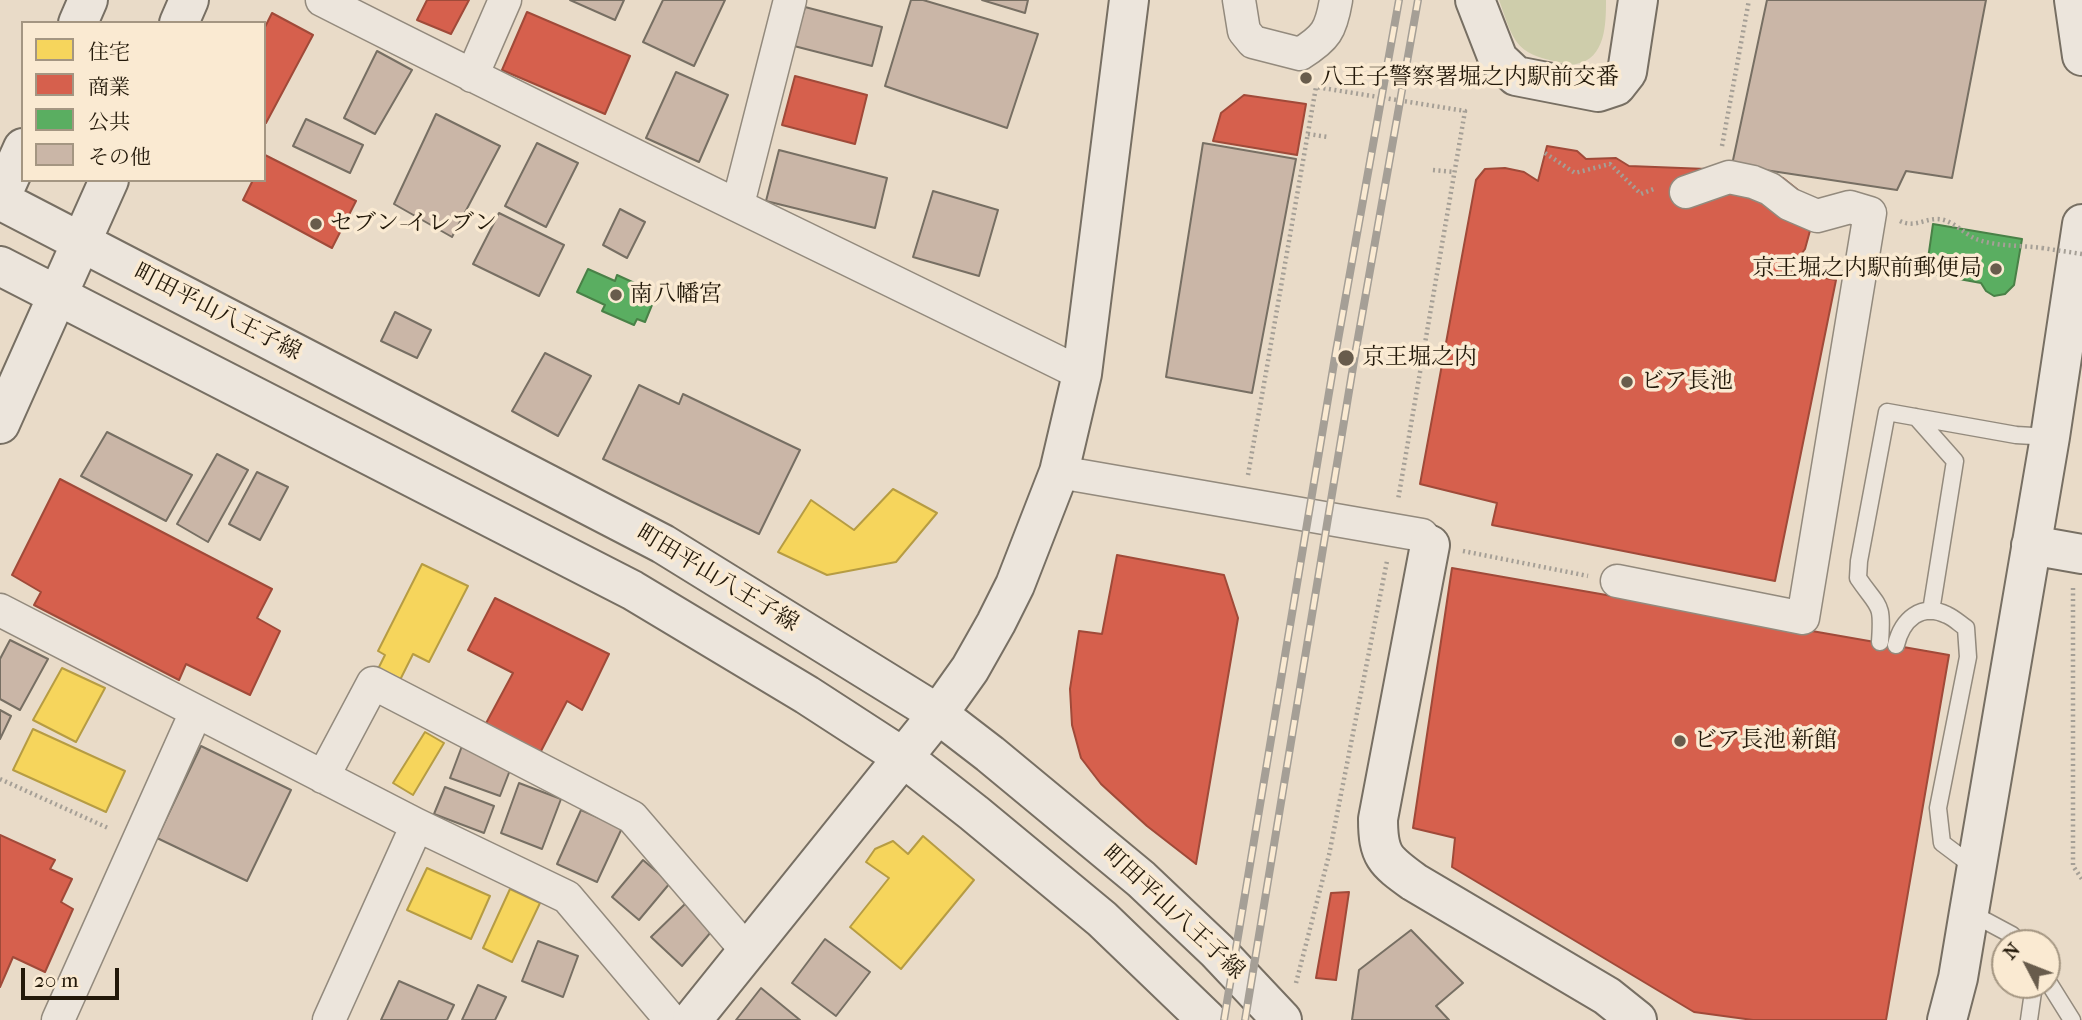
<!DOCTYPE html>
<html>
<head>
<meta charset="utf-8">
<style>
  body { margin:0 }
  #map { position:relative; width:2082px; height:1020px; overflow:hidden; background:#e9dbc8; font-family:"IM FELL French Canon","Noto Serif JP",serif }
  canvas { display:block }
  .legend { position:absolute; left:21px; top:21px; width:245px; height:161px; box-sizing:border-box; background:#faead2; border:2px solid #a49682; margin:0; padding:9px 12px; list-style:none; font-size:21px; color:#221809 }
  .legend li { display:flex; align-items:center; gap:14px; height:35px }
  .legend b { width:35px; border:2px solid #a49682 }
  .north { position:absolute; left:1991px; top:929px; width:70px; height:70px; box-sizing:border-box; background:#faead2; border:2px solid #a49682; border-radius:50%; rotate:312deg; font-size:19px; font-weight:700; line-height:28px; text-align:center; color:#221809 }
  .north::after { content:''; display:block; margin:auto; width:24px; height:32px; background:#685c4c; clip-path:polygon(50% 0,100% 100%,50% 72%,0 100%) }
  .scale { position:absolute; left:21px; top:968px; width:98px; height:32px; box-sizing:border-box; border:4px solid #221809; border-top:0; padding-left:9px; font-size:21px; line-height:24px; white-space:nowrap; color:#221809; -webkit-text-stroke:5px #faead2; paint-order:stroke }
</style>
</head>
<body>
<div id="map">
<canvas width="2082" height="1020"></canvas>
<ul class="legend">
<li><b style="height:19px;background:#f6d55c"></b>住宅</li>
<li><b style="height:19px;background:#d6604d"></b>商業</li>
<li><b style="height:19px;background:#5aae61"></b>公共</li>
<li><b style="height:19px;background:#cab6a7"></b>その他</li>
</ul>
<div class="north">N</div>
<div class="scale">20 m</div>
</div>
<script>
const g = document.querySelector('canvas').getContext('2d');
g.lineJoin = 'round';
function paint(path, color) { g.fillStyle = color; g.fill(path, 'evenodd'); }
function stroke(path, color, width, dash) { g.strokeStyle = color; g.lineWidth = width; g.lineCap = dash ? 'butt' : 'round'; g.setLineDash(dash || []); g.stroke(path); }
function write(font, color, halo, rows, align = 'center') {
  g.font = font + ' "IM FELL French Canon","Noto Serif JP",serif'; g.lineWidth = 7; g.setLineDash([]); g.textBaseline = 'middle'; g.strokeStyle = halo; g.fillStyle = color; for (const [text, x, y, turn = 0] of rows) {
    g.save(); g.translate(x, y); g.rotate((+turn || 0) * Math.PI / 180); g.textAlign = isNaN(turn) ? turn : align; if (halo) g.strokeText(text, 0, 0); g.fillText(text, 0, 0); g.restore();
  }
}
const green = new Path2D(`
  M1499,0H1606C1606,23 1606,59 1576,64C1570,66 1560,62 1554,61C1540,58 1525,54 1516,41C1508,29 1504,13 1499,0Z`);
const homes = new Path2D(`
  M893,489L937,513L896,562L827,575L778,552L811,500L854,530Z
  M422,564L468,586L429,662L413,654L400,680L378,669L385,655L378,651Z
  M62,668L105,688L76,742L33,720Z
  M33,729L125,771L106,812L13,770Z
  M425,732L444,743L413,795L393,783Z
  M923,836L974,880L901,969L850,927L889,878L866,862L875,849L893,841L908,854Z
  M427,868L490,896L471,939L407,910Z
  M510,889L540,903L512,962L483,948Z`);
const shops = new Path2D(`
  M427,0H469L451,34L417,20Z
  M527,12L630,56L605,114L502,70Z
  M272,13L313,35L266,123L264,122V29Z
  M795,76L867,95L855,144L782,125Z
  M1244,95L1306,104L1297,155L1213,141L1221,113Z
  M1547,146L1577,151L1586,159L1616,158L1629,166L1733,170L1783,178L1798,190L1808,207L1811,227L1805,249L1789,271L1836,280L1775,581L1492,525L1497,503L1420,484L1476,180L1485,169L1505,168L1524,172L1538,181Z
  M265,155L356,201L332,248L243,200L253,180H264Z
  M60,479L272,589L257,618L280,631L250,695L186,664L179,680L34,605L41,592L12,575Z
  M1117,555L1224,575L1238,618L1196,864L1147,826L1101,784L1081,758L1072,725L1070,689L1079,631L1102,634Z
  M1452,568L1949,655L1886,1020H1753L1694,1012L1452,867L1455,838L1413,828Z
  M495,598L609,654L582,710L567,701L540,753L484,727L513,673L468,650Z
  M0,835L55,860L50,869L72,879L61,902L73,909L45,972L13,957L0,987Z
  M1349,892L1336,980L1316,978L1331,893Z`);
const public = new Path2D(`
  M1933,224L2022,239L2014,285L2005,294L1994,296L1986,291L1981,283L1926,273Z
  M588,269L615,281L617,275L652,291L648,298L654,300L645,322L637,319L634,325L602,311L605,305L577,292Z`);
const building = new Path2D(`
  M570,0H624L615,20Z
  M663,0H725L694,66L643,42Z
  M911,0H923L1038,34L1007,128L885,86Z
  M982,0H1028L1025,13Z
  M1767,0H1986L1952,178L1906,171L1897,190L1732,165Z
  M805,7L882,27L872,66L794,46Z
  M377,51L412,70L375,134L344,118Z
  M676,72L728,95L699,162L646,138Z
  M436,114L500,146L452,237L394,204Z
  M306,119L363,145L350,173L293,146Z
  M537,143L578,163L546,227L505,206Z
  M1203,143L1296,159L1252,393L1166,377Z
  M779,150L887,178L875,228L766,201Z
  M933,191L998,210L979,276L913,257Z
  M620,209L645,222L627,258L603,245Z
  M499,213L564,245L539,296L473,264Z
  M395,312L431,330L417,358L381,341Z
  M545,353L591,376L558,436L512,411Z
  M639,385L679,404L683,394L800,450L759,534L603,459Z
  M107,432L192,475L166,521L81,476Z
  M217,454L248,470L208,542L177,524Z
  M257,472L288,487L260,540L229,524Z
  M10,640L48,659L20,710L0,699V659Z
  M0,710L11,716L0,739Z
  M201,746L291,790L247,881L157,838Z
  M462,746L512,765L500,796L450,778Z
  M519,783L561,799L542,849L501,833Z
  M445,787L494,806L484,833L434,814Z
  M581,810L622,828L597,882L557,864Z
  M643,860L670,883L639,920L612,897Z
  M686,903L711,932L682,966L651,937Z
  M1411,930L1463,983L1436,1006L1449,1020H1352L1359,970Z
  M825,939L870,972L836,1016L792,983Z
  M538,941L578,956L563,997L522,981Z
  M399,981L454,1005L447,1020H381Z
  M478,985L506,997L495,1020H462Z
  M761,988L800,1020H736Z`);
const path = new Path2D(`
  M1308,134L1328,137
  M1722,146L1749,0
  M1545,153L1575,173L1610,164L1641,194L1656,188
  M1433,170L1454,172
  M1900,221C1914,228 1924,219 1937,219C1952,219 1964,234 1976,239C1998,247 2020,245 2042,248
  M1248,475L1316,87L1465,111L1398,500
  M1463,551L1588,576
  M2073,588V866L2082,879
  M0,779L108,828
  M1296,983L1329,855L1387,561`);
const lane = new Path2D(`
  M1916,417L1955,461L1931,611
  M1880,642C1883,601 1879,609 1858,578L1859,561L1887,412L2016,435L2050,437
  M1896,645C1902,620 1921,602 1947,615C1954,618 1960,624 1966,628L1968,657L1938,808L1942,843L1974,867
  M1969,912L2012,935L2019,943
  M2047,980L2072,1020
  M2029,1020L2034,985`);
const street = new Path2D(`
  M322,0C574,128 829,249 1082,374
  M1239,0L1244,31L1253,42L1300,54C1326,38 1331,30 1336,0
  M472,76L505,0
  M738,204L790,0
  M1059,472L1422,535L1430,545
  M1617,581L1803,618L1870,213L1850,207L1817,216L1789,204L1770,189L1753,182L1729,177L1686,192
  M0,610L417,825L567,897L671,1020
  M323,777L373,683L632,817L748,952
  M58,1020L196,712
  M329,1020L417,825`);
const secondary = new Path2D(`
  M1475,0L1498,59L1516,76L1598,92L1616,86L1627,72L1638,0
  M2074,0L2082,56
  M78,23L88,0
  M179,23L189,0
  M0,199L23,148
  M0,200L663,544L938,714L990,754L1141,879L1217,951L1282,1020
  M0,266L632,590L807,695L904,758L974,813L1102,919L1207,1020
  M0,424L109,180
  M1430,545L1378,819C1378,856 1385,861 1414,882L1607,996L1637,1020
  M2031,545L2082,554
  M692,1020L938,714L970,669L996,623L1015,585L1059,472L1082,374L1129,0
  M1947,1020L1958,978L1969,912L2050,437L2082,224`);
const rail = new Path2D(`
  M1224,1020L1336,351L1399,0
  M1245,1020L1355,355L1418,0`);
const pathBridge = new Path2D(`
  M2042,248L2082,254`);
const markers = [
  [1306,78,7,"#685c4c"],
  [316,224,7,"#685c4c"],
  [1996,269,7,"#685c4c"],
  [616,295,7,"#685c4c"],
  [1346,358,9,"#685c4c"],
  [1627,382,7,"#685c4c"],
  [1680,741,7,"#685c4c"]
];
const poiNames = [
  ["八王子警察署堀之内駅前交番",1320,78],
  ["セブン-イレブン",330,224],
  ["京王堀之内駅前郵便局",1982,269,"right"],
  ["南八幡宮",630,295],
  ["京王堀之内",1362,358],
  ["ビア長池",1641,382],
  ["ビア長池 新館",1694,741]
];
const streetNames = [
  ["町田平山八王子線",217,313,27],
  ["町田平山八王子線",717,579,31],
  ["町田平山八王子線",1173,913,43]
];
paint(green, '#cecdab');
paint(homes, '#f6d55c');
stroke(homes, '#b69c43', 2);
paint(shops, '#d6604d');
stroke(shops, '#a04a39', 2);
paint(public, '#5aae61');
stroke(public, '#498147', 2);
paint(building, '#cab6a7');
stroke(building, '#776f63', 2);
stroke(lane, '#938a7d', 19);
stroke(street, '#938a7d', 35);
stroke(secondary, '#776f63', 42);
stroke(path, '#a59f96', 4.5, [2, 3.5]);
stroke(lane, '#ece5dc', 16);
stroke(street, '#ece5dc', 32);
stroke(secondary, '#ece5dc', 38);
stroke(rail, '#a59f96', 8);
stroke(rail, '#faead2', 5, [16]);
stroke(pathBridge, '#a59f96', 4.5, [2, 3.5]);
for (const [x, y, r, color] of markers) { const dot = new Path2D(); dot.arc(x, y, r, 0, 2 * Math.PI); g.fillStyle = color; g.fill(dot); stroke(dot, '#faead2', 2.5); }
write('23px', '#221809', '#faead2', poiNames, 'left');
write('23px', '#221809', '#faead2', streetNames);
</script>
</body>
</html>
